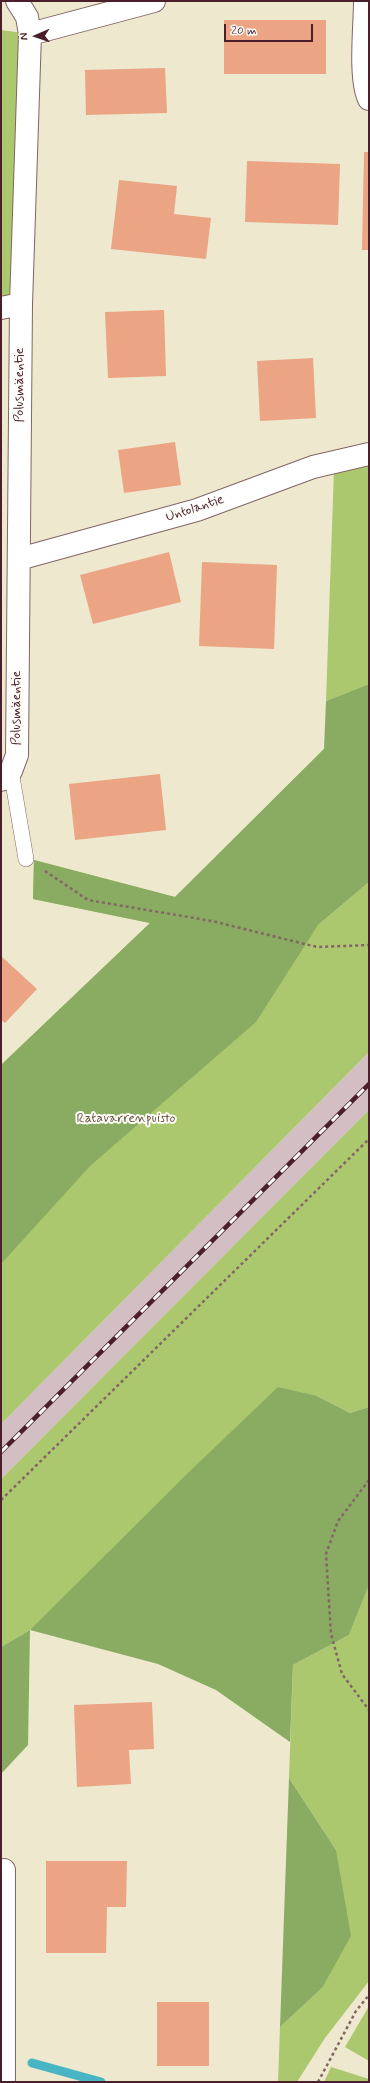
<!DOCTYPE html>
<html>
<head>
<meta charset="utf-8">
<style>
  body { margin:0 }
  #map { position:relative; width:370px; height:2083px; overflow:hidden; background:#ede8ce; font-family:Mynerve,sans-serif }
  canvas { display:block }
  .frame { position:absolute; inset:0; border:2px solid #4a1f2b; pointer-events:none }
  .north { position:absolute; left:16px; top:16px; width:40px; height:40px; -webkit-text-stroke:3px #fdfcf7; paint-order:stroke; rotate:268deg; font-size:11px; font-weight:700; line-height:16px; text-align:center; color:#4a1f2b }
  .north::after { content:''; display:block; margin:auto; width:14px; height:18px; background:#4a1f2b; clip-path:polygon(50% 0,100% 100%,50% 72%,0 100%) }
  .scale { position:absolute; left:224px; top:24px; width:89px; height:18px; box-sizing:border-box; border:2px solid #4a1f2b; border-top:0; padding-left:5px; font-size:12px; line-height:14px; white-space:nowrap; color:#4a1f2b; -webkit-text-stroke:3px #fdfcf7; paint-order:stroke }
</style>
</head>
<body>
<div id="map">
<canvas width="370" height="2083"></canvas>
<div class="frame"></div>
<div class="north">N</div>
<div class="scale">20 m</div>
</div>
<script>
const g = document.querySelector('canvas').getContext('2d');
g.lineJoin = 'round';
function paint(path, color) { g.fillStyle = color; g.fill(path, 'evenodd'); }
function stroke(path, color, width, dash) { g.strokeStyle = color; g.lineWidth = width; g.lineCap = dash ? 'butt' : 'round'; g.setLineDash(dash || []); g.stroke(path); }
function write(font, color, halo, rows, align = 'center') {
  g.font = font + ' Mynerve,sans-serif'; g.lineWidth = 4; g.setLineDash([]); g.textBaseline = 'middle'; g.strokeStyle = halo; g.fillStyle = color; for (const [text, x, y, turn = 0] of rows) {
    g.save(); g.translate(x, y); g.rotate((+turn || 0) * Math.PI / 180); g.textAlign = isNaN(turn) ? turn : align; if (halo) g.strokeText(text, 0, 0); g.fillText(text, 0, 0); g.restore();
  }
}
const industrial = new Path2D(`
  M369,1052V1110L1,1479V1424Z`);
const green = new Path2D(`
  M1,30L30,34L21,304L1,308Z
  M369,465V684L326,701L334,469Z
  M324,749L318,925L369,882V1052L1,1424V1065L150,923L33,899L34,860L175,897Z
  M369,1110V1407L350,1413L317,1396L30,1630L1,1647V1479Z
  M369,1585V1981L325,2038L297,2082H278L280,2027L322,1988L336,1850L289,1778L293,1665L349,1635Z
  M369,2006V2061L345,2047Z
  M331,2067L369,2079V2082H324Z`);
const forest = new Path2D(`
  M369,684V882L318,925L256,1022L90,1166L1,1264V1065L150,923L33,899L34,860L175,897L324,749L326,701Z
  M278,1387L317,1396L350,1413L369,1407V1585L349,1635L293,1665L290,1742L216,1690L158,1664L30,1630L28,1745L1,1774V1647L30,1630L189,1472Z
  M289,1778L336,1850L351,1936L322,1988L280,2027Z`);
const stream = new Path2D(`
  M32,2063L101,2082`);
const building = new Path2D(`
  M224,20H326V74H224Z
  M165,68L167,113L86,115L85,70Z
  M364,152H369V250H362Z
  M247,161L340,164L338,225L245,222Z
  M119,180L177,186L174,214L211,218L206,259L111,249Z
  M164,310L166,376L108,378L105,312Z
  M313,358L316,418L260,421L257,361Z
  M175,442L181,485L124,493L118,450Z
  M169,552L181,602L93,624L80,575Z
  M202,562L277,565L274,649L199,646Z
  M160,774L166,830L75,840L69,784Z
  M1,956L37,989L5,1023L1,1020Z
  M152,1702L154,1749L129,1750L131,1784L77,1787L74,1705Z
  M46,1861H127L126,1907H107L106,1953H46Z
  M157,2002H209V2066H157Z`);
const path = new Path2D(`
  M45,871L88,900L212,921L317,947L369,945
  M369,1480L338,1521L326,1554L331,1634L342,1674L369,1710
  M1,1500L369,1139
  M318,2082L356,2011L369,1995`);
const lane = new Path2D(`
  M11,771L26,859`);
const street = new Path2D(`
  M365,1C365,26 359,78 369,99
  M30,34L154,1
  M1,308L21,304
  M19,559L197,510L313,467L369,454
  M1,780L11,771L17,755L21,304L30,34L27,17L17,1
  M4,1870V2082`);
const rail = new Path2D(`
  M1,1452L369,1084`);
const streetNames = [
  ["Polusmäentie",20,385,-90],
  ["Untolantie",195,509,-18],
  ["Polusmäentie",17,708,-90]
];
const parkNames = [
  ["Ratavarrenpuisto",126,1119]
];
paint(industrial, '#d2bec3');
paint(green, '#acc86f');
paint(forest, '#89ac62');
stroke(stream, '#48b5c4', 9);
paint(building, '#eba484');
stroke(lane, '#836564', 16);
stroke(street, '#836564', 24);
stroke(path, '#836564', 2.5, [3, 3]);
stroke(lane, '#fff', 15);
stroke(street, '#fff', 22);
stroke(rail, '#4a1f2b', 4.5);
stroke(rail, '#fdfcf7', 3, [9]);
write('14px', '#4a1f2b', '#fdfcf7', streetNames);
write('14px', '#67523f', '#fdfcf7', parkNames);
</script>
</body>
</html>
